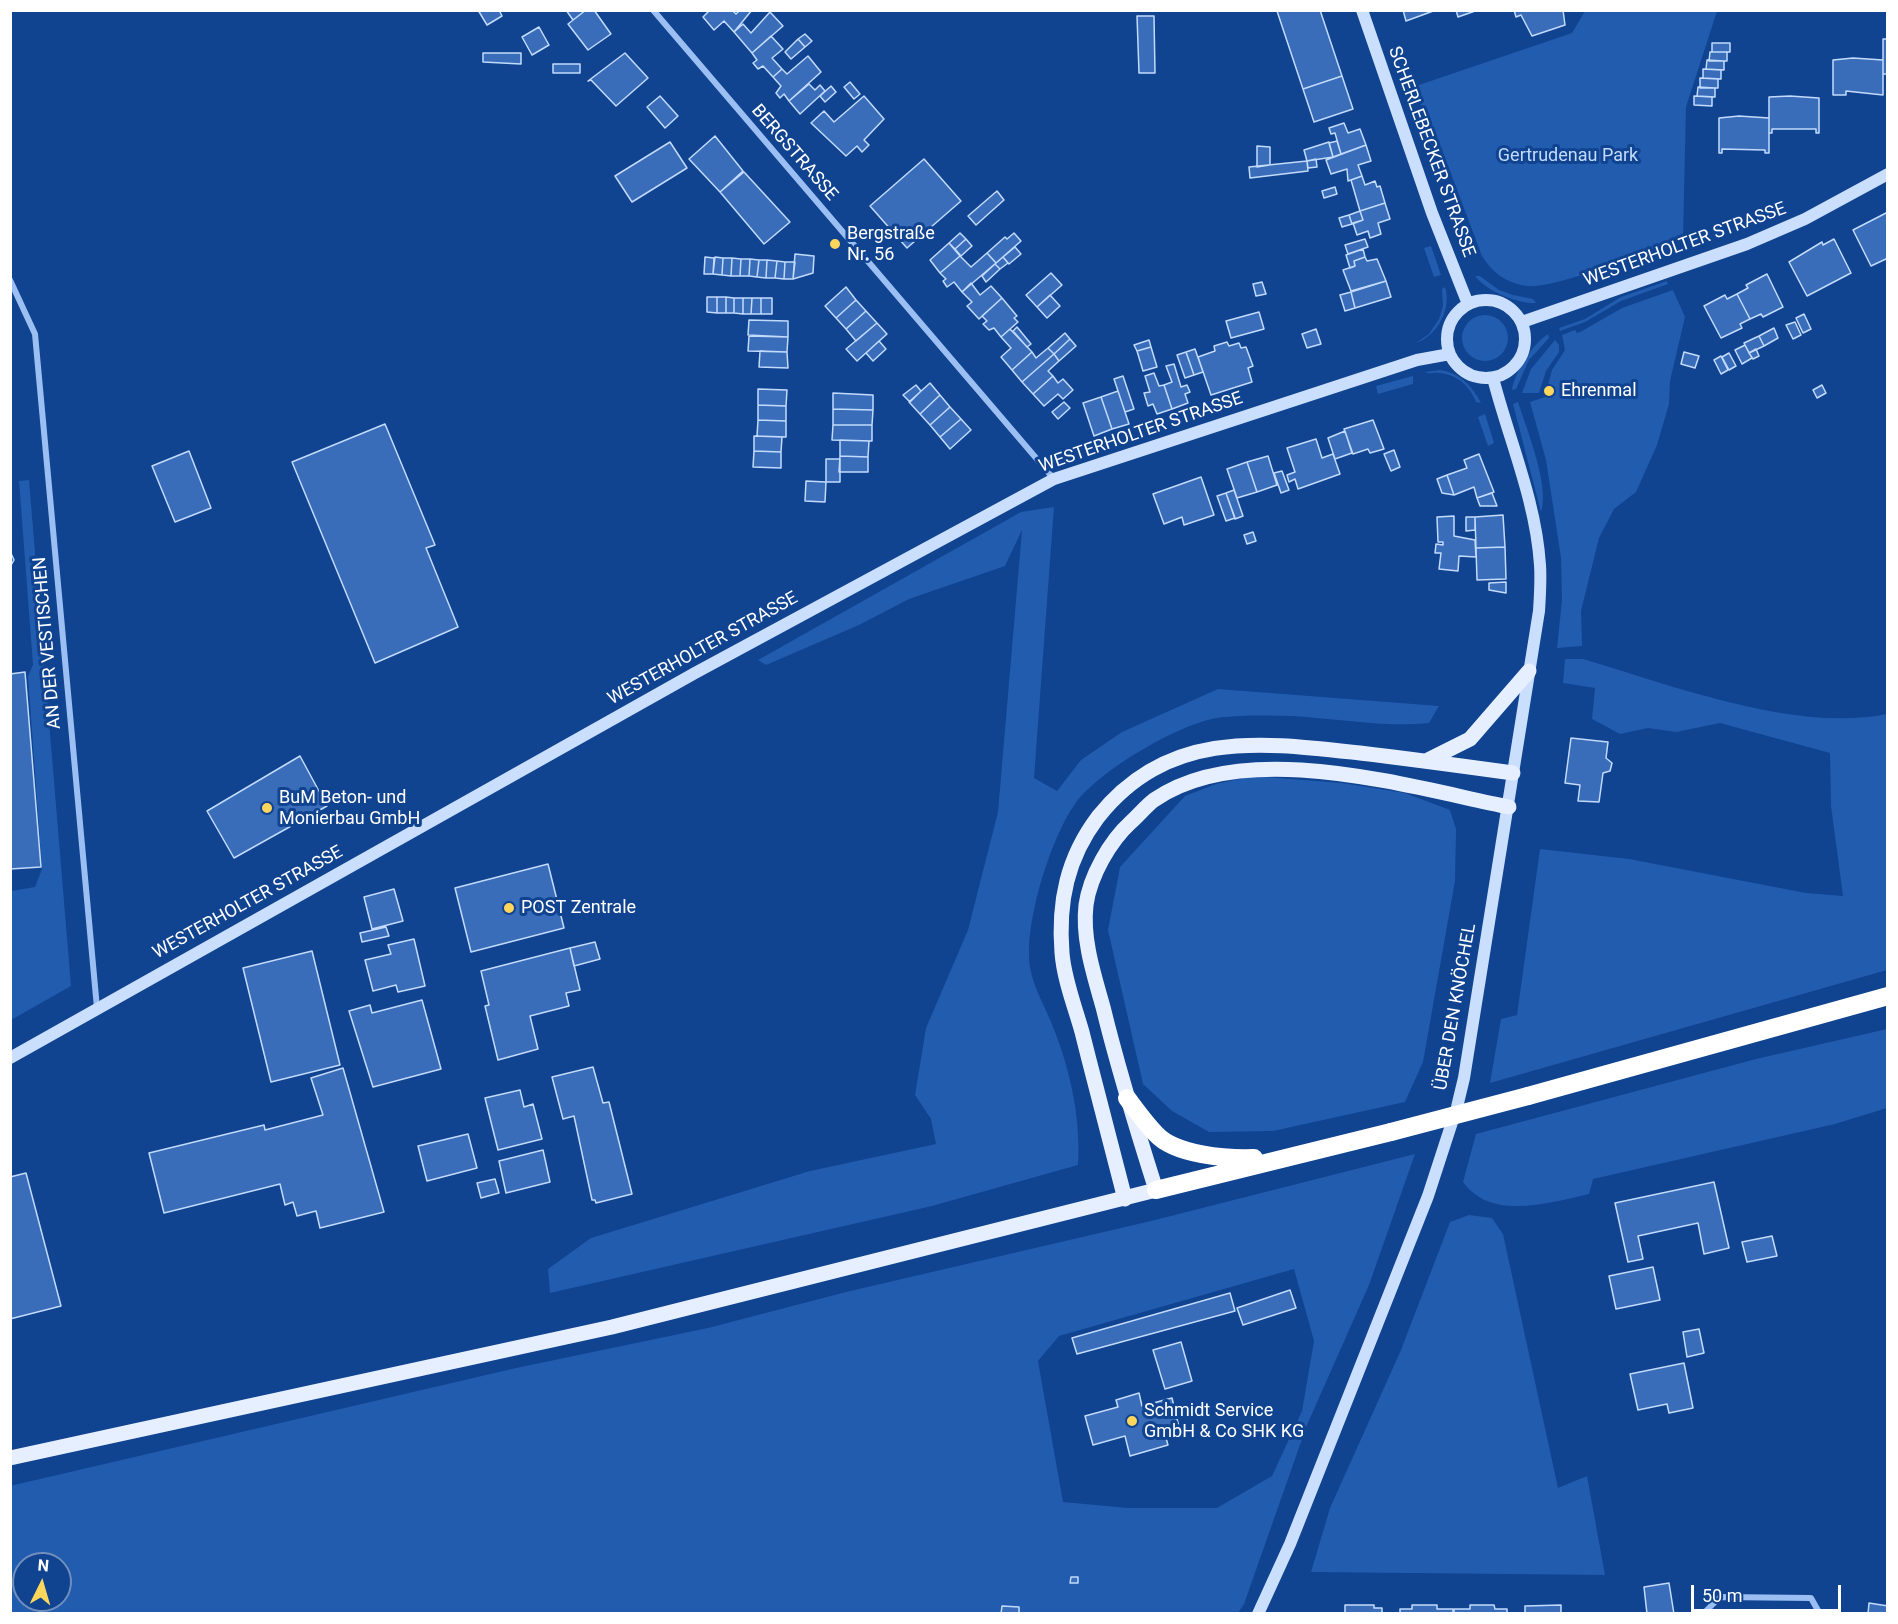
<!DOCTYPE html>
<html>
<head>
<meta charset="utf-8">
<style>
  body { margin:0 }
  #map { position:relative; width:1898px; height:1624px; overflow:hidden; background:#104390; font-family:Roboto,sans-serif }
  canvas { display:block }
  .frame { position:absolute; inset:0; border:12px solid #fff; pointer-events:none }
  .north { position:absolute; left:12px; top:1552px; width:60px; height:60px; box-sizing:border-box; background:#104390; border:2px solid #708ebc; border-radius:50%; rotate:5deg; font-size:16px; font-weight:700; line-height:24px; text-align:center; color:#fff }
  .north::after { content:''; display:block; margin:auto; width:21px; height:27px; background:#ffd65c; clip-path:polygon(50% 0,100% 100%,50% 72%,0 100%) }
  .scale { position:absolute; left:1691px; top:1585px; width:150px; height:27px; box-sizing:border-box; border:3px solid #fff; border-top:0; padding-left:8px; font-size:18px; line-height:21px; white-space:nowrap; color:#fff; -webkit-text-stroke:4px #104390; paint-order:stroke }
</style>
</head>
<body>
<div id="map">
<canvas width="1898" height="1624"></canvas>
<div class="frame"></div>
<div class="north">N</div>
<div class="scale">50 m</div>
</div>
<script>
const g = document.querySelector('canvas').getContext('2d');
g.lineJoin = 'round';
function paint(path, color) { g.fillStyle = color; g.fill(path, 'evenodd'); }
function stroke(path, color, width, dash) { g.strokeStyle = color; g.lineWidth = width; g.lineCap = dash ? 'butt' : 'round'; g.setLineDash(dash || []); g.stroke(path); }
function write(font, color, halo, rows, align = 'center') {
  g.font = font + ' Roboto,sans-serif'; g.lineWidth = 6; g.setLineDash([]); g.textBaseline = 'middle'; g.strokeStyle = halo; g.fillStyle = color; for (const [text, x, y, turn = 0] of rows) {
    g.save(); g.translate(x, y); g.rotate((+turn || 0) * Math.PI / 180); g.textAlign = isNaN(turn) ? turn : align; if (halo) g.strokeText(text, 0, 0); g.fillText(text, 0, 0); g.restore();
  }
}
const green = new Path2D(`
  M1585,11H1717L1686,107L1683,238C1651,250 1557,289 1527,286C1508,284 1492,273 1482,256L1438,139L1420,103L1416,86L1572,33Z
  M1431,246L1441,275L1434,277L1424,248Z
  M1475,276H1480L1499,290L1513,295L1533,299L1536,303C1518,304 1486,291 1475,276Z
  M1667,281L1668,284L1621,301L1585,322L1560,331L1559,328L1585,319L1621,297Z
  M1445,287C1452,309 1437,336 1416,343L1429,334L1439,319L1443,306L1442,289Z
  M1673,290L1685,317L1670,381L1669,404L1657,445L1636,492L1614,509L1599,538L1581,611L1582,646L1557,648L1562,600L1561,558L1546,460L1530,402L1545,397L1552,370L1565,350L1562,335L1575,330L1577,333L1582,331L1622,308Z
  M1462 338a23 23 0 1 1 46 0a23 23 0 1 1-46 0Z
  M1548,334L1549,338L1529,360L1516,389L1512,390C1515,371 1532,345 1548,334Z
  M1555,340L1559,345V352L1546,371L1539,393H1522L1531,369Z
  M1440,370C1460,373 1472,386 1481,403L1476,402C1470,386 1457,374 1439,373C1432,372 1430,375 1425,372Z
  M1413,376V384L1378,394L1376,386Z
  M1518,402C1527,430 1550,486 1541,512L1513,404Z
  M1485,414L1494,443L1488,446L1478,417Z
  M29,480L71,986L11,1020V891L35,887L42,869L28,676L33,665L19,481Z
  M1054,507L1034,778L1057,791L1081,760L1122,732L1218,689L1439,706L1429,723C1390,727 1356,721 1316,718C1286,715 1256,715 1225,717C1185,719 1098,771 1075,804C1051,838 1028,913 1029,955C1029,983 1046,1006 1055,1032C1071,1073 1081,1121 1078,1165L932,1206L550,1293L548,1269L591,1238L810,1171L936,1144L931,1119L915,1095L926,1028L968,930L998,812L1022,530L1005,566L909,599L859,625L766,665L758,660L1021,512Z
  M1565,659H1583C1671,685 1796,733 1887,714V970L1490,1083L1501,1019L1517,1015L1540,849L1629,859L1806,893L1843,896L1831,806L1830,753L1720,723L1676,732L1648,728L1620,734L1592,719L1595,688L1563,683Z
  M1253,776L1342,783L1405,793L1450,810L1456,829L1455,881L1423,1062L1405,1102L1273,1131L1209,1132L1172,1111L1143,1084L1108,930L1120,867L1185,796L1216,784Z
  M1887,1029V1108L1835,1124L1593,1179L1589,1194C1549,1203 1491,1221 1463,1182L1476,1134L1756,1059Z
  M1415,1154L1369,1285L1307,1425L1244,1604L1238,1613H11L10,1486L516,1368L708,1328L846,1292L1151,1221ZM1294,1269L1314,1341L1302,1411L1272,1476L1217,1508H1128L1063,1502L1038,1361L1059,1336ZM24,1564H60V1600H24Z
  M1469,1215L1492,1218L1503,1234L1558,1488L1587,1476L1605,1575L1311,1572L1330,1508L1401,1350L1450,1222Z`);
const building = new Path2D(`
  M478,10H499L502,16L487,25Z
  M566,10H586L573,20Z
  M586,10H594L611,34L588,50L568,24Z
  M710,10H732L736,14L740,10H752L734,32L724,21L714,30L703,17Z
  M1320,10L1342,76L1303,89L1277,11Z
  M1403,10H1436L1406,21Z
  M1456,10H1478L1458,17Z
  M1514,10H1563L1565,25L1532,36L1521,15L1516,17Z
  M770,12L783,26L752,53L734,32L743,24L751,33Z
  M1137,16H1154L1155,73H1139Z
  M539,27L549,45L532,55L522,37Z
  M805,34L812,41L805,47L798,39Z
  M771,36L783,49L772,58L782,69L773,77L763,66L758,69L753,63L757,60L752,53Z
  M798,39L805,47L791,59L785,52Z
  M1883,39H1888V74H1883Z
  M1712,43H1730V52H1712Z
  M1710,52H1727V61H1709Z
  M483,53H521V64L483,62Z
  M625,53L648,78L616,106L591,80L588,81Z
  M808,56L821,72L789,101L784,94L780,98L776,93L781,86L773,77L782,69L787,74Z
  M1853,58L1883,60V95L1846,91V95H1833V60Z
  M1707,60L1724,61V70L1706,69Z
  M553,64H580V73H553Z
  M1703,69L1721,70V79L1703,78Z
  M1342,76L1353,109L1314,122L1303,89Z
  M1700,78L1718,79V88H1700Z
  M850,82L860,94L854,99L844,87Z
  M809,84L815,90L820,85L825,91L800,114L789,101Z
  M831,86L836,92L825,102L820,96Z
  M1698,87L1715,88V97L1697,96Z
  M660,96L678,116L665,128L647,107Z
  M864,96L884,119L864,140L869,145L862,152L857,146L846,156L811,123L824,111L834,122Z
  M1694,96L1712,97V106L1694,105Z
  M1790,96L1819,98V133H1816V129H1772V133H1769V97Z
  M1739,116L1769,118V153H1765V150L1722,149V153H1719V118Z
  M1344,123L1348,133L1360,129L1366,145L1341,154L1335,133L1331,134L1329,128Z
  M715,136L743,171L720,192L689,159Z
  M1337,141L1341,154L1333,157L1329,143Z
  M670,142L687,168L632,202L615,176Z
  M1329,142L1333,157L1307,161L1304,150Z
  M1366,145L1371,161L1358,165L1362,176L1348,181L1347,169L1331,174L1326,160Z
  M1257,146L1270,147V165L1257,167Z
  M924,159L961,201L907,248L870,206Z
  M1316,159L1317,167L1308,168L1307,161Z
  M1307,161L1308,171L1250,178L1249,167Z
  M744,172L790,222L764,244L720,192Z
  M1362,176L1365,185L1375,181L1377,187L1380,186L1385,203L1360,211L1351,180Z
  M1335,187L1337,194L1324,198L1322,191Z
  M997,191L1004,200L976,225L968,216Z
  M1385,203L1390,219L1378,223L1381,234L1370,238L1368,231L1357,235L1353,223L1363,220L1360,211Z
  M1360,211L1363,220L1352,224L1349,215Z
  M1888,212V258L1871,266L1853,230Z
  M1349,215L1352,224L1342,227L1339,218Z
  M960,233L966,239L955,249L949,243Z
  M1014,233L1021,241L996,263L987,253L1005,237L1007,239Z
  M966,239L972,246L961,256L955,249Z
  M1365,239L1368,247L1348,254L1345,245Z
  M1834,239L1851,273L1807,296L1789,262L1822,242L1823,245Z
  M949,243L960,256L940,273L930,260Z
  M1015,247L1021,254L1009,264L1003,257Z
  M1363,249L1365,257L1354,261L1355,266L1350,268L1346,255Z
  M987,253L996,263L962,292L954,282L947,287L943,281L946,279L940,273L960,256L971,267Z
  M795,254L814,256L813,273L793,279Z
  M705,257L714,258L713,274H704Z
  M715,257L723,258L722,275L713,274Z
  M1003,257L1008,263L1000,269L995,264Z
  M1365,257L1367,261L1377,259L1386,281L1351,291L1343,270L1355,266L1354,261Z
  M723,258H732L731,276L722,275Z
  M732,258L741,259L740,276H731Z
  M741,259H750L749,276H740Z
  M750,259L759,260L757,277L749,276Z
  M759,260H767L766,278L757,277Z
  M767,260L777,261L775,278H766Z
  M777,261L785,262L784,279L775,278Z
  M785,262H795L793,279H784Z
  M995,264L1000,269L986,282L982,276Z
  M1051,273L1062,285L1037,307L1026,295Z
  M1767,274L1783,307L1763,317L1761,314L1750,319L1737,294L1748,288L1746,285Z
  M1386,281L1391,297L1355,308L1351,292Z
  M1262,282L1266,294L1256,296L1253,284Z
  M971,283L980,295L991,286L1002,298L979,319L967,306L972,302L962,292Z
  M846,287L856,300L836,318L825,306Z
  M1351,292L1355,308L1345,311L1340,295Z
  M1737,294L1750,319L1740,324L1742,328L1721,338L1704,306L1725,295L1727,299Z
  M1050,295L1060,306L1047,318L1037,307Z
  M707,297H717V313L707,312Z
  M717,297H726V313H717Z
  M726,297L734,298V313H726Z
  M734,298H743V314L734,313Z
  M743,298H752L751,314H743Z
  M752,298H761V314H751Z
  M761,298H772V314H761Z
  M1002,298L1017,316L1014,318L1018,322L1001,337L994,328L989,330L983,324L987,321L982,316Z
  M856,300L866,311L846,329L836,318Z
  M866,311L877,323L856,341L846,329Z
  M1259,312L1264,329L1231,338L1226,321Z
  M1804,314L1811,329L1803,333L1796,318Z
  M749,320L788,321V337L748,335Z
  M1795,322L1801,335L1793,339L1786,325Z
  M877,323L887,334L857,361L846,349Z
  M1017,327L1031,344L1027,347L1013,331Z
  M1774,328L1778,338L1764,346L1759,336Z
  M1010,329L1032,352L1012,370L1001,357L1011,348L1001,337Z
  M1316,329L1321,344L1307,348L1302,334Z
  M1065,333L1070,339L1054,354L1048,348Z
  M749,336L788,337L787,352L748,351Z
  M1759,336L1764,346L1749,353L1744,343Z
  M1070,339L1076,346L1059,361L1054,354Z
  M1149,340L1151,347L1137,351L1134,345Z
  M879,341L886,349L873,361L866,353Z
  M1227,342L1229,346L1239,343L1241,348L1246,347L1253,366L1248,368L1252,382L1211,395L1198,357L1215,351L1214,346Z
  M1745,345L1752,358L1742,364L1735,350Z
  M1151,347L1157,367L1143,371L1137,351Z
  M1048,348L1054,354L1022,382L1012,370L1032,352L1036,358Z
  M1195,349L1203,372L1194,375L1186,352Z
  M1756,349L1759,356L1753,359L1749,353Z
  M760,351L787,352L788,368L759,367Z
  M1186,352L1194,375L1185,378L1177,355Z
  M1684,352L1699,356L1695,368L1681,364Z
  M1729,353L1736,366L1729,370L1722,357Z
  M1054,354L1059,361L1048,371L1053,376L1033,394L1022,382Z
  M1721,356L1728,370L1721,374L1714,360Z
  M1174,364L1181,387L1187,385L1190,392L1185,394L1188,403L1172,409L1164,385L1172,382L1166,366Z
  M1154,373L1159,386L1164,385L1172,409L1157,414L1153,404L1148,406L1144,393L1150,392L1145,376Z
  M1053,376L1058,383L1063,379L1073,390L1063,399L1058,394L1044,406L1033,394Z
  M1123,376L1134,409L1125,412L1114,379Z
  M930,383L940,395L920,414L909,402Z
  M916,385L921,391L910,402L903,395Z
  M1822,385L1826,393L1817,398L1813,390Z
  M758,389L787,390L786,406L758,405Z
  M1118,391L1129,424L1112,429L1101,397Z
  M833,393L873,395V410L833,409Z
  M940,395L950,407L930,425L920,414Z
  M1101,397L1112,429L1094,436L1083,403Z
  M1064,402L1070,408L1058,419L1052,412Z
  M758,405L786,406V421L758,420Z
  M950,407L961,419L940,437L930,425Z
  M833,409L873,410L872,425H833Z
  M961,419L971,430L950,449L940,437Z
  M758,420L786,421V437L757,436Z
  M1373,420L1384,449L1370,453L1368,449L1353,454L1344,429Z
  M385,424L435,545L426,548L458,627L375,663L292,462Z
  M833,425H872V441L832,440Z
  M1345,431L1352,453L1335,459L1328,438Z
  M754,436L782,437L781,452L754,451Z
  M1316,439L1322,458L1333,454L1340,474L1298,489L1295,479L1289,482L1287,475L1295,472L1287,448Z
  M840,440L869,441L868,457L840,456Z
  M1394,450L1400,467L1391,471L1384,454Z
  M189,451L211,508L175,522L152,466Z
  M754,451L781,452V468L753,467Z
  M1479,454L1494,492L1477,498L1474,487L1454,495L1447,475L1467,468L1464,460Z
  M840,456L868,457V472H839Z
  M1268,456L1277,485L1257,492L1247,462Z
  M826,459H840V482H826Z
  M1247,462L1257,492L1237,498L1227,469Z
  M1282,471L1289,490L1281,493L1274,473Z
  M1447,475L1454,495L1442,493L1437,479Z
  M1201,477L1214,515L1184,525L1182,517L1164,524L1153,494Z
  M806,481L826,482L825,502L805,501Z
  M1234,490L1243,516L1235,519L1226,493Z
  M1226,493L1235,518L1226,521L1217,496Z
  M1492,493L1497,506H1480L1477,498Z
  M1503,515L1505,547L1476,548L1475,517Z
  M1454,516V536L1475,540L1476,557L1459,556L1458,571L1439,569L1441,553H1435L1436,544L1443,545V542H1438L1437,517Z
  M1466,517H1475V530L1466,531Z
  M1253,532L1256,541L1247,544L1244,535Z
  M1505,547L1506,579L1477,580L1476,548Z
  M10,551L14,560L10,567Z
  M1506,582V593L1489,590V583Z
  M25,672L41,867L10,869V674Z
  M1571,738L1608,742L1606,758L1612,763L1610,771L1603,773L1599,802L1578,801L1580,785L1565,783Z
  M300,756L327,806L234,858L207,811Z
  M548,864L564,928L471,952L455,888Z
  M394,889L403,921L372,929L364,897Z
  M386,927L389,936L362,942L360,933Z
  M414,939L425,986L398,992L396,985L373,991L365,960L391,954L388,945Z
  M595,942L600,959L574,966L570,948Z
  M570,948L580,990L566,993L569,1006L530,1016L538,1049L498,1060L485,1006L489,1005L481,971Z
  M312,951L340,1065L271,1082L243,968Z
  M422,1000L441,1069L373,1087L349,1011L370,1005L372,1013Z
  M593,1067L603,1103L609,1102L632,1194L596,1203L595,1200H592L574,1116L563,1119L552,1077Z
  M343,1068L384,1212L320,1228L316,1211L297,1216L293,1202L285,1205L280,1184L164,1213L149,1153L264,1125L265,1130L323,1115L311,1078Z
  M520,1090L524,1107L533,1104L542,1139L498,1150L485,1098Z
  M468,1134L477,1168L427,1181L418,1146Z
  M543,1150L550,1182L506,1193L499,1161Z
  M26,1173L61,1306L10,1319V1177Z
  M495,1179L499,1193L481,1198L477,1183Z
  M1714,1182L1729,1248L1704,1254L1698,1223L1638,1236L1643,1259L1628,1262L1615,1203Z
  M1772,1236L1777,1256L1747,1262L1742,1242Z
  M1653,1267L1660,1300L1616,1309L1609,1276Z
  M1290,1290L1296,1308L1243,1325L1237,1308Z
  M1230,1293L1235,1311L1077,1354L1072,1338Z
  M1699,1329L1704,1353L1687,1357L1683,1332Z
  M1181,1342L1192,1381L1165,1389L1153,1350Z
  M1684,1363L1693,1408L1669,1413L1667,1404L1638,1410L1630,1374Z
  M1139,1393L1142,1406L1172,1398L1179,1427L1164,1431L1168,1445L1130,1456L1125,1436L1093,1445L1085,1416L1118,1407L1116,1400Z
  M1071,1577H1078V1583H1070Z
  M1669,1583L1674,1614H1647L1644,1587Z
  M1869,1603L1888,1606V1614H1868Z
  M1345,1605H1374V1608H1382V1614H1345Z
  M1412,1605H1437V1609H1453V1614H1400V1609H1412Z
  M1470,1605H1494L1495,1609H1507V1614H1454V1609H1470Z
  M1561,1605V1614H1525V1606Z
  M1002,1606L1019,1607V1614H1001Z`);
const street = new Path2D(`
  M653,10L1054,479
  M10,280L35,334L97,1008
  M1703,1614L1720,1597L1811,1598L1820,1614`);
const secondary = new Path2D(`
  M1362,10L1432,213L1468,304
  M1447 339a39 39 0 1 1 78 0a39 39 0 1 1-78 0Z
  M1522,322L1747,244L1805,219L1888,174
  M10,1058L695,673L1054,479L1417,360L1450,354
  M1258,1614L1290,1544L1428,1196L1457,1107L1464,1078L1539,611C1540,596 1541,580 1540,565C1536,501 1509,440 1493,378`);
const primary = new Path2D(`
  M1426,761L1470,739L1529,671
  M1125,1199C1111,1144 1096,1088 1082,1032C1075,1007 1064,979 1062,953C1058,902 1067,858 1098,817C1168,729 1261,742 1360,753C1411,759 1462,766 1513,773
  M10,1458L612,1327L1156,1190C1137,1130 1118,1069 1103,1007C1094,975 1082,939 1086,905C1090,876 1110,841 1131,822C1139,815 1146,806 1154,800C1245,737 1409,787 1509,807`);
const highway = new Path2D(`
  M1528,1096L1888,996
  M1127,1098C1136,1110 1145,1123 1156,1134C1175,1155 1227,1159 1254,1158
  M1156,1190L1391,1132`);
const highwayBridge = new Path2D(`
  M1391,1132L1528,1096`);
const markers = [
  [835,244,6,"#ffd65c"],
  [1549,391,6,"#ffd65c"],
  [267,808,6,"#ffd65c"],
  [509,908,6,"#ffd65c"],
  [1132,1421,6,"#ffd65c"]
];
const streetNames = [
  ["SCHERLEBECKER STRASSE",1431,152,70],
  ["BERGSTRASSE",794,153,49],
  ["WESTERHOLTER STRASSE",1685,245,-20],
  ["WESTERHOLTER STRASSE",1141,433,-19],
  ["AN DER VESTISCHEN",48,643,-95],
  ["WESTERHOLTER STRASSE",703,649,-29],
  ["WESTERHOLTER STRASSE",248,903,-29],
  ["ÜBER DEN KNÖCHEL",1456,1007,-80]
];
const parkNames = [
  ["Gertrudenau Park",1568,156]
];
const poiNames = [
  ["Bergstraße",847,234],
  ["Nr. 56",847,255],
  ["Ehrenmal",1561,391],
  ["BuM Beton- und",279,798],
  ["Monierbau GmbH",279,819],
  ["POST Zentrale",521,908],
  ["Schmidt Service",1144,1411],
  ["GmbH & Co SHK KG",1144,1432]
];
paint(green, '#225caf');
paint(building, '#396db9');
stroke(building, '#c2dbfd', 1.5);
stroke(street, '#9bbff3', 6);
stroke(secondary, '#cadefd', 12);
stroke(primary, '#e6efff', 15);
stroke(highway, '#fff', 18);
stroke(highwayBridge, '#fff', 18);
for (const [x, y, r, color] of markers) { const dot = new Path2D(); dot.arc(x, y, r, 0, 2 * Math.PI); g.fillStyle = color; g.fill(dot); stroke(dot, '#104390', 2); }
write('18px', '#fff', '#104390', streetNames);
write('18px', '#c2dbfd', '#104390', parkNames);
write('18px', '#fff', '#104390', poiNames, 'left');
</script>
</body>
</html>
